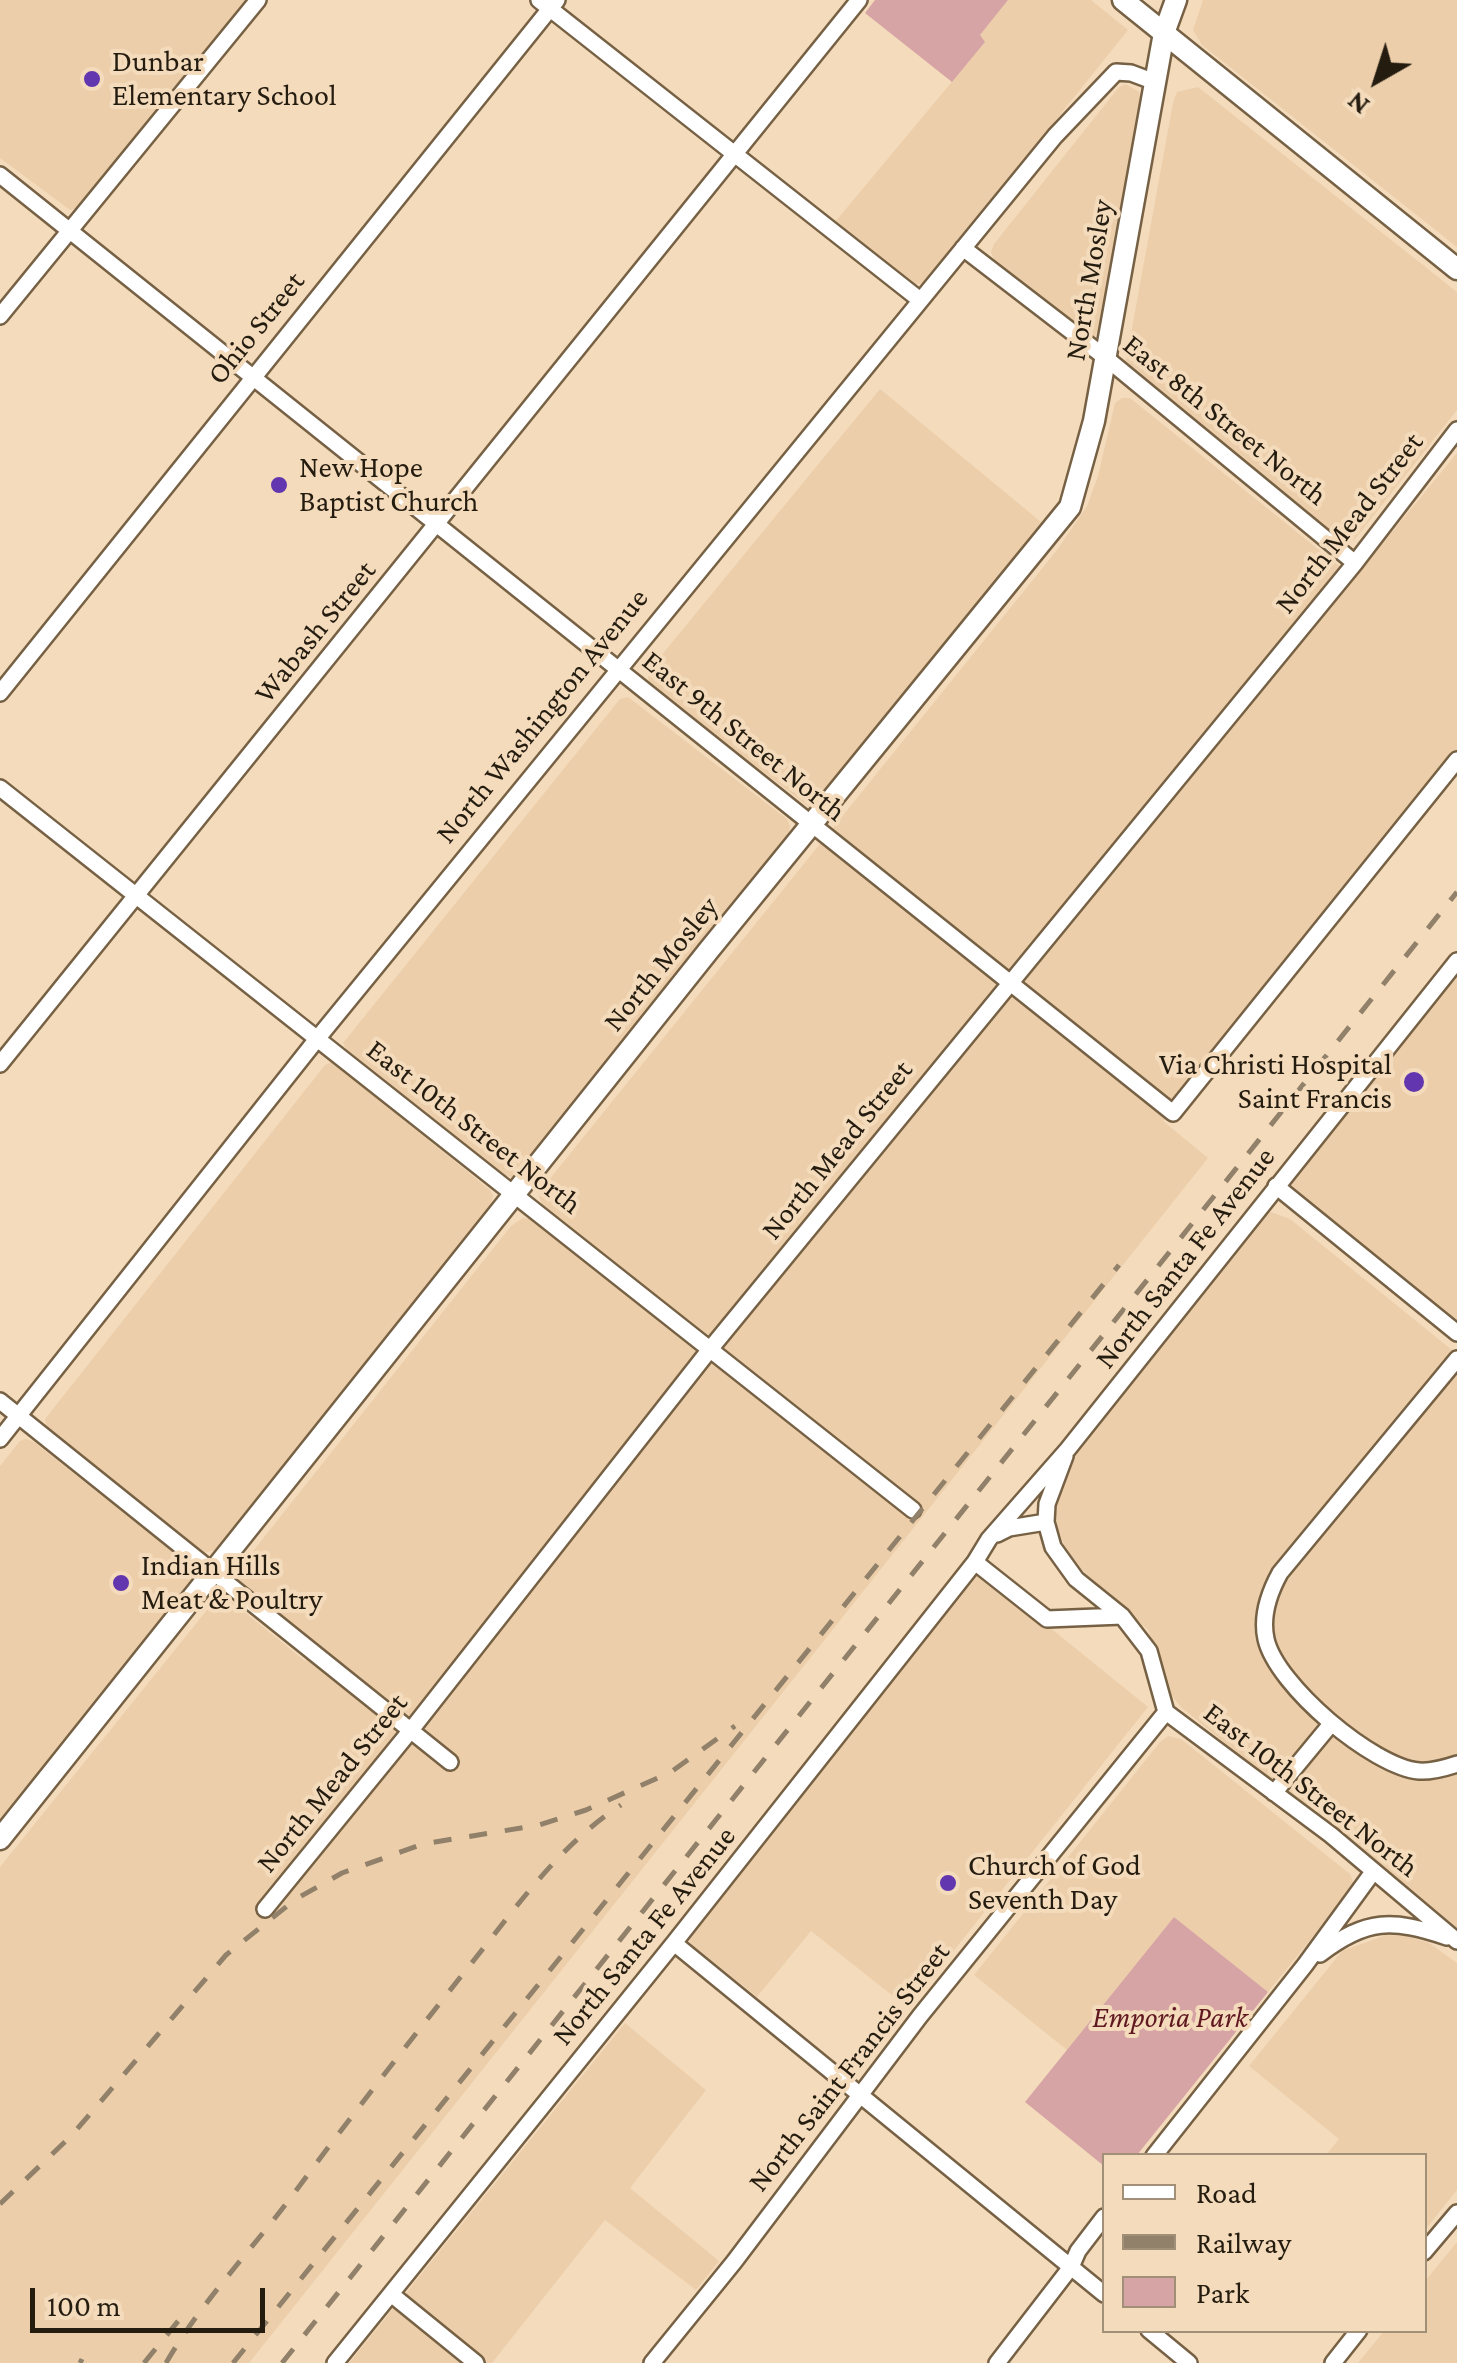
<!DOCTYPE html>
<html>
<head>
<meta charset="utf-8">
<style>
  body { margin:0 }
  #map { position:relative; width:1457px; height:2363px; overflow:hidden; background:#f4dbbc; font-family:"Crimson Pro",serif }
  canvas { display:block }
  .legend { position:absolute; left:1102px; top:2153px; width:325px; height:180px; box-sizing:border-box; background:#f4dbbc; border:2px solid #a18f77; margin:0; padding:12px 18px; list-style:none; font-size:30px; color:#251c10 }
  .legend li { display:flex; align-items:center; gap:20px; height:50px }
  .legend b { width:50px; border:2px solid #a18f77 }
  .north { position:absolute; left:1327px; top:30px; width:100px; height:100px; -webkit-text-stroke:8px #f4dbbc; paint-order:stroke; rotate:219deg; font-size:28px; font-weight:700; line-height:40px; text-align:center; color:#251c10 }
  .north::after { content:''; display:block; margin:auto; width:35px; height:45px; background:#251c10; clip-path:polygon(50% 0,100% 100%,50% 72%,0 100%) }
  .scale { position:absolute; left:30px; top:2288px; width:235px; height:45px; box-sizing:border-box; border:5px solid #251c10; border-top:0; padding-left:12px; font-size:30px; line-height:35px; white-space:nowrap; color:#251c10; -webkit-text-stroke:8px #f4dbbc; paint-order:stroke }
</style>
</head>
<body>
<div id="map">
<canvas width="1457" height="2363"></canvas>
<ul class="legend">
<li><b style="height:12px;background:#fff"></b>Road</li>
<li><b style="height:12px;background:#91806a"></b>Railway</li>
<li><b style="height:28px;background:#d6a4a4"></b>Park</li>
</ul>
<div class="north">N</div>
<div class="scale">100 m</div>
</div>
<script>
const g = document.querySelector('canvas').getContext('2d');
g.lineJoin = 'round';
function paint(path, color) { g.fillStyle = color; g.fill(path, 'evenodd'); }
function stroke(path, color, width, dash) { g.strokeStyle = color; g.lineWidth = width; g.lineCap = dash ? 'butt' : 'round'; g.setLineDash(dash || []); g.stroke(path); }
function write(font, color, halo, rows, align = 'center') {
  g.font = font + ' "Crimson Pro",serif'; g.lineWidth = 8; g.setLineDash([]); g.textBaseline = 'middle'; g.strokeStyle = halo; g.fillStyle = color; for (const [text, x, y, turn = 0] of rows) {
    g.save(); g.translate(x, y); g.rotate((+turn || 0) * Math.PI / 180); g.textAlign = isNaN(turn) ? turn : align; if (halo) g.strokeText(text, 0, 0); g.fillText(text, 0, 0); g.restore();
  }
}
const built = new Path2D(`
  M0,0H248L77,208L70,210L0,158Z
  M1008,0H1091L1128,30L925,283L916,284L835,222L985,42L979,36Z
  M1203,0H1457V247L1202,45L1193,30Z
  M1126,84L1139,92L1141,101L1100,327L1095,336H1088L994,260L991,252L994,244L1119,87Z
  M1198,87L1457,292V410L1355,539L1347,543L1337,539L1130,370L1126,361L1173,103L1177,92Z
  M880,389L1041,522L817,803L809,807L649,684L648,676L651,668Z
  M1122,398H1130L1354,578L1457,453V756L1163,1121L1208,1158L249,2363H0V1867L215,1600L231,1601L305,1661L317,1647L242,1585L237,1578L238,1570L511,1226L523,1218L531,1219L613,1284L624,1272L543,1206L539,1197L544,1186L1057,550L1087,506L1098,476L1115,403Z
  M628,697L787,819L790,826L788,837L518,1172L511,1177L504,1175L347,1050L343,1043L620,699Z
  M1457,975V1324L1285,1188Z
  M332,1062L490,1190L493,1196L491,1204L218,1549L204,1553L46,1425L45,1419L325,1065Z
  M1271,1212L1290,1219L1457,1354V1933L1182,1708L1171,1695L1148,1630L1081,1569L1067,1552L1058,1529L1054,1507L1067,1468L1075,1454L1262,1215Z
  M26,1439L34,1442L193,1568L194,1576L0,1823V1466L20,1441Z
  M980,1571L1148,1707L908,2008L811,1931L757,1997L692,1945L688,1938L690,1932Z
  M1168,1736L1181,1739L1350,1874L1353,1882L1351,1890L1268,1992L1174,1917L1067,2050L974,1975L1160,1742Z
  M1386,1935L1407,1936L1429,1943L1457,1963V2190L1425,2230L1424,2156L1326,2155L1339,2139L1249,2066L1342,1951Z
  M625,2023L706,2090L630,2188L719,2261L696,2290L605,2220L492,2363H349Z
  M1457,2242V2363H1358L1384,2331L1424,2330L1425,2281Z`);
const green = new Path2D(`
  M875,0H1008L980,35L985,42L952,82L865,13Z
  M1174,1917L1268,1992L1137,2155L1104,2156V2166L1025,2102Z`);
const minor = new Path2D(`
  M539,0L920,300
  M0,175L1173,1113L1457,760
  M963,248L1106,358L1355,563
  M0,316L258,0
  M0,693L557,0
  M0,788L913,1510
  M0,1064L859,0
  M1276,1186L1457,1333
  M1457,1359L1280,1573C1269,1593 1261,1616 1266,1639C1276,1685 1373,1767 1419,1771C1432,1772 1445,1768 1457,1764
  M0,1401L450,1762
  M0,1439L317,1039L1055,136L1116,72L1131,73L1155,82
  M1065,1456L1047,1504L1046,1522L1053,1547L1076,1579L1122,1616L1149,1651L1166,1712L1331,1835L1457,1941
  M997,1534L1009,1528L1046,1522
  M975,1562L1047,1619L1122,1616
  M1274,1793L1331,1724
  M265,1909L411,1730L711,1348L1355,563L1457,430
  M674,1943L1104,2294
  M1320,1954C1367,1918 1392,1919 1447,1937
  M1154,2156L1305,1965L1373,1872
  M1424,2252L1457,2213
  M391,2294L476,2363
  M1149,2330L1189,2363
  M335,2363L674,1943L975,1562L989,1539L1068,1449L1457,961
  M652,2363L734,2262L920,2016L1166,1712
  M997,2363L1071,2267L1078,2251L1104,2217
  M1333,2363L1359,2330`);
const tertiary = new Path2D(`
  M1123,0L1457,269
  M0,1839L709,950L1070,507L1094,421L1164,33L1176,0`);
const rail = new Path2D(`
  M0,2204L72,2135L226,1955L296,1899L342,1873L423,1844L539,1825L586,1810L671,1772L735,1726
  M80,2363L82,2359
  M144,2363L179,2320
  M166,2363C200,2304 248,2254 289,2200C348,2120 409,2042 470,1965C516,1908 558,1846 621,1805
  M233,2363L1119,1265
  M282,2363L1457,892`);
const markers = [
  [92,79,10,"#6236ae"],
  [279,485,10,"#6236ae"],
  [1414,1082,12,"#6236ae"],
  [121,1583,10,"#6236ae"],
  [948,1883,10,"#6236ae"]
];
const poiNames = [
  ["Dunbar",112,62],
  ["Elementary School",112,96],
  ["New Hope",299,468],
  ["Baptist Church",299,502],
  ["Via Christi Hospital",1392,1065,"right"],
  ["Saint Francis",1392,1099,"right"],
  ["Indian Hills",141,1566],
  ["Meat & Poultry",141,1600],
  ["Church of God",968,1866],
  ["Seventh Day",968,1900]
];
const streetNames = [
  ["North Mosley",1089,280,-80],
  ["Ohio Street",256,328,-51],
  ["East 8th Street North",1225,420,39],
  ["North Mead Street",1349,523,-52],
  ["Wabash Street",315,632,-51],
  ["North Washington Avenue",542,716,-51],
  ["East 9th Street North",744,736,39],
  ["North Mosley",661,964,-51],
  ["East 10th Street North",474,1127,38],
  ["North Mead Street",837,1150,-51],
  ["North Santa Fe Avenue",1185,1258,-52],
  ["North Mead Street",332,1783,-51],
  ["East 10th Street North",1311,1790,38],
  ["North Santa Fe Avenue",644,1936,-51],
  ["North Saint Francis Street",849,2067,-52]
];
const parkNames = [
  ["Emporia Park",1170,2018]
];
paint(built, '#eccfaa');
paint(green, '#d6a4a4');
stroke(minor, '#766145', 20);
stroke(tertiary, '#766145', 25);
stroke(minor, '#fff', 15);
stroke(tertiary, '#fff', 20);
stroke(rail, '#91806a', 5, [18, 18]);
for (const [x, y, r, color] of markers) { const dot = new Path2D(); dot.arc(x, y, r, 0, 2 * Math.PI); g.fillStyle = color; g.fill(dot); stroke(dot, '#f4dbbc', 4); }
write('30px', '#251c10', '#f4dbbc', poiNames, 'left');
write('30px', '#251c10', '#f4dbbc', streetNames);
write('italic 30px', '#601820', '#f4dbbc', parkNames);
</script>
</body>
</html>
